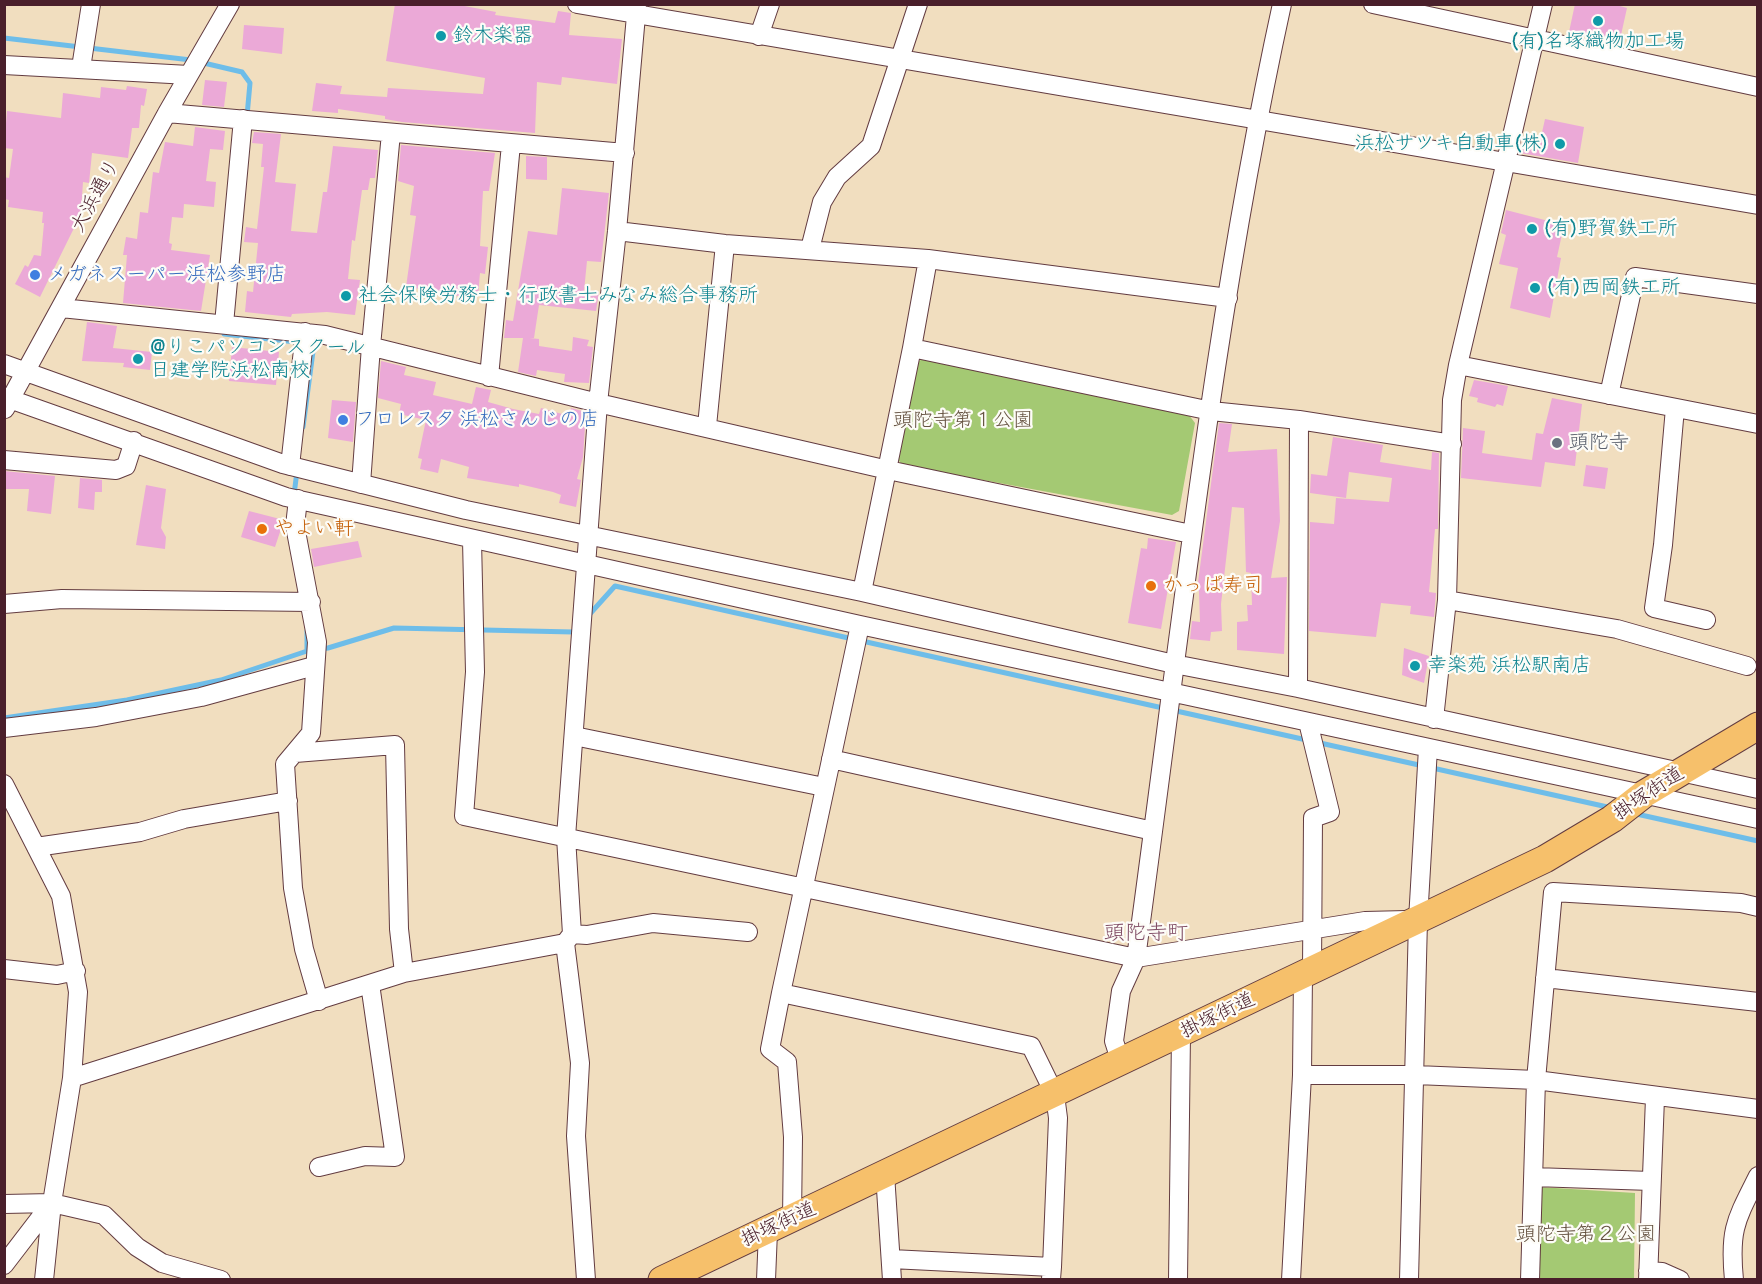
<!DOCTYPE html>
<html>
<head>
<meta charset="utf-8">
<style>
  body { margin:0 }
  #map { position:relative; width:1762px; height:1284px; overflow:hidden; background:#f1debf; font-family:Pangolin,sans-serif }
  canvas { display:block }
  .frame { position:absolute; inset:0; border:6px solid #4a1f2b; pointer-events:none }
</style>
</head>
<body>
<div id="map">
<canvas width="1762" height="1284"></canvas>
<div class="frame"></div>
</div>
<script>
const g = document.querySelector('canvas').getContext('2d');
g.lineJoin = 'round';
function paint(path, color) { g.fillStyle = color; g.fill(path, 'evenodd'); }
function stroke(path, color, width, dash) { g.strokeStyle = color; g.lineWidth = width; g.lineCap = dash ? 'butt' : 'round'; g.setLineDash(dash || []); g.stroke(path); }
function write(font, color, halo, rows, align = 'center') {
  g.font = font + ' Pangolin,"Klee One",sans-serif'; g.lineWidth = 4.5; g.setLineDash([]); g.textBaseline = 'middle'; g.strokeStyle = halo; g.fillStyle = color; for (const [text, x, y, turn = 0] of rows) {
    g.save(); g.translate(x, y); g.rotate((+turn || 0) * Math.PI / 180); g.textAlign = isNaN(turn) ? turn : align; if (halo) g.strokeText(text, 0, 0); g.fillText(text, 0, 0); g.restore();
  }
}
const green = new Path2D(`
  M925,357L1189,415L1195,423L1179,511L1172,515L902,465L897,458L918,362Z
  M1539,1187L1635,1193L1634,1279L1534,1280Z`);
const stream = new Path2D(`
  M4,38L191,60L242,72L250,83L247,116
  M224,328V334L314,344L303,427
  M294,495L297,471
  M588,616L615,586L1612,808
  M307,651V631
  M4,718L127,700L221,680L307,651L328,648L394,628L573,632L575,629
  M1632,813L1758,841`);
const building = new Path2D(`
  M395,4H454L496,12L495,15L555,23L558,11L571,13L569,35L622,39L617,84L562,77L561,85L537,82L535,133L402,122L385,119V116L338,109V113L312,111L316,83L342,86L340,94L387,97L388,88L483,94L485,78L386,61Z
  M1575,4H1613L1627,8L1619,44L1569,32Z
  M244,25L284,28L282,54L242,49Z
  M205,80L227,82L224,107L202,105Z
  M127,86L147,89L144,106L141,105L139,128H132L128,158L92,153L89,183L83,182L80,226H75L40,297L15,284L25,265L28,267L34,255L41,256L44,223H42L43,212L8,207L9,200L4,199V177L9,178L13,149L4,148L7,111L61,118L63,93L100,98L101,87L126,90Z
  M1545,119L1584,127L1578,163L1520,153L1522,142L1539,146Z
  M195,127L225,131L223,150L210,149L206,181L216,182L214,207L184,204L183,218L172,217L169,243L172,244L171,250L210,255L201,311L123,303L127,255H123L126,237L137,239L140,212L148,213L153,172L159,173L165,142L193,146Z
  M254,132L281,134L275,182L296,184L291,231L317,233L323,192H327L333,146L378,150L375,178H370L368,190H362L355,241L352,240L348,279L360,280L355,315L327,312L292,314L291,317L245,312L247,291L253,292L258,243L244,242L246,227L257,229L264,167H261L263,144L252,143Z
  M401,145L495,153L489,191H483L480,246L488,247L485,274L480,273L478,297L444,295V292L406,287L416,216L410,215L414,186L398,181Z
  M526,156L547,157V180L526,179Z
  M562,188L609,193L601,262L587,261L584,291L599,292L596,311L539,305L534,338H530L539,339V346L572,351L573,337L589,340L587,346L593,347L589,383L564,382L565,374L537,370L536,376L518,372L523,338H504L506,320L513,321L528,231L557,235Z
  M1506,210L1564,225L1557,257L1561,258L1550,318L1510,308L1518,268L1499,264L1506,235L1501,233Z
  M87,322L117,326L113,348L152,352L150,370L123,367L124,363L82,361Z
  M232,347L279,352L276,385L229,381Z
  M381,361L406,367L404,375L436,382L433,395L472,404L476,387L491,390L488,402L513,409L539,414L541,408L569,416L571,408L586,412L583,457L577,479L581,480L576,507L559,503L561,495L553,492L519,484V487L467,478L469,467L441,459L438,473L420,469L422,459L418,458L426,420L399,414L401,404L378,398Z
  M1474,380L1508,386L1503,406L1497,404L1495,407L1477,402L1478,398L1469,396Z
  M1552,398L1582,404L1575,466L1545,462L1541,487L1461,478L1463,428L1485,431L1482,453L1532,460L1536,433L1543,434Z
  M332,400L356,402L353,442L328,438Z
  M1219,423L1232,424L1228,452L1277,449L1280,521L1271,578L1287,577L1284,654L1237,650V622L1248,621L1247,605H1252L1251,573L1246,572L1244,508L1232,507L1221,604L1222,631L1211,632L1210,641L1190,639L1192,621L1200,622L1199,591L1197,590Z
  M1333,437L1383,445L1380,462L1431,470L1432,452L1439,453L1438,529H1435L1429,592L1436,593L1434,617L1410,614L1411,606L1381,603L1376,637L1309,631L1310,522L1334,524L1336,498L1389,502L1392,478L1349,472L1346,498L1310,493L1311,474L1327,476Z
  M1586,465L1608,468L1605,489L1583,486Z
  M4,471L55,476L51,514L27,511L29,489H4Z
  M80,478L102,480V492H95L94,510L78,508Z
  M146,485L166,489L161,528L166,537L165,549L136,545Z
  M249,511L284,520L275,547L241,537Z
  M1148,538L1176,542L1161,629L1128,623L1141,548L1147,549Z
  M358,541L362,557L314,567L311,549Z
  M1404,648L1429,656L1424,683L1402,675Z`);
const minor = new Path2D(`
  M577,4L1758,205
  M1373,4L1758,87
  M759,36L770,4
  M4,65L189,75
  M81,68L91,4
  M167,113L625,153
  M617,231L725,244L928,259L1228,298
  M810,249L822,202L837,177L871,146L918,4
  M61,308L325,335L598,403L888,470L1191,534
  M224,324L243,119
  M912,348L928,259
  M4,364L283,464L466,510L862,592L1174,664L1298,688L1758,789
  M1458,365L1758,424
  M489,377L511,144
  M1609,395L1635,277L1758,294
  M4,397L286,497L860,625L1758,819
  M1675,408L1663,545L1654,608L1706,620
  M5,409L167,113L230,4
  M707,426L725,244
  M4,460L116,470L126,466L134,441
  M290,466L305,332
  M361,484L371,346L391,133
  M298,499L295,526L317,642L311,733L285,764L293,888L304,949L319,1001
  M472,540L475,672L464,816L1136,958L1365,921L1407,920
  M862,592L912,348L1211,411L1299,420L1452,444
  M1447,600L1617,629L1747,666
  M4,604L62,599L311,602
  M860,625L781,993L1031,1046L1055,1095L1058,1118L1052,1267
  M1298,688L1299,420
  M1434,719L1447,600L1452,400L1458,365L1543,4
  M1308,722L1330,812L1313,818L1312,970
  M4,728L96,717L201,697L314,666
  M574,736L824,787
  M295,753L395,745L399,929L404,973
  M831,759L1153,831
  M4,784L61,896L78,992L72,1078L52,1203L44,1280
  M36,847L140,832L184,819L288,801
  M572,934L587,935L653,923L748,932
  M565,943L580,1063L576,1136L586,1280
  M4,969L57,975L76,971
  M1545,978L1758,1002
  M781,993L770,1049L787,1062L793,1137L792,1219
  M1121,1063L1114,1041L1121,991L1136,958C1180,640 1213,319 1282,4
  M1302,1075H1416L1536,1080L1758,1109
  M72,1078L404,973L565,943L572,934L566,837L598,403L617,231L637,4
  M319,1167L365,1156L395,1157L370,984
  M885,1174L892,1280
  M1534,1177L1651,1181
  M4,1204L52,1203L104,1215L137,1247L162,1263L221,1280
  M891,1259L1052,1267L1051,1279
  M4,1265L50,1205
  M1648,1271L1662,1272L1680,1280
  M766,1280L768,1231
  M1178,1280L1181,1034
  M1291,1280L1302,1075L1303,974
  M1409,1280L1418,920L1428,748
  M1530,1280L1536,1080L1553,892L1741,903L1758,907
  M1648,1280L1655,1098
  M1734,1280C1729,1229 1736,1220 1758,1176`);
const highway = new Path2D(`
  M662,1280L1545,859L1612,819L1644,794L1758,726`);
const markers = [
  [1598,21,6,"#0f9aa8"],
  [441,36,6,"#0f9aa8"],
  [1560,144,6,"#0f9aa8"],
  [1532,229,6,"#0f9aa8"],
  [35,275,6,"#3f7fe0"],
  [1535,288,6,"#0f9aa8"],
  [346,296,6,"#0f9aa8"],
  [138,359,6,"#0f9aa8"],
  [343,420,6,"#3f7fe0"],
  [1557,443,6,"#6b7280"],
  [262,529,6,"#e8710a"],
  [1151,586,6,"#e8710a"],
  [1415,666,6,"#0f9aa8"]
];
const cultureNames = [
  ["鈴木楽器",453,36],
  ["(有)名塚織物加工場",1598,42,"center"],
  ["浜松サツキ自動車(株)",1548,144,"right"],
  ["(有)野賀鉄工所",1544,229],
  ["(有)西岡鉄工所",1547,288],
  ["社会保険労務士・行政書士みなみ総合事務所",358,296],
  ["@りこパソコンスクール",150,348],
  ["日建学院浜松南校",150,371],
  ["幸楽苑 浜松駅南店",1427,666]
];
const streetNames = [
  ["大浜通り",96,196,-61],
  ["掛塚街道",1649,794,-34],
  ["掛塚街道",1218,1016,-26],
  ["掛塚街道",779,1225,-25]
];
const shopNames = [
  ["メガネスーパー浜松参野店",47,275],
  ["フロレスタ 浜松さんじの店",355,420]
];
const parkNames = [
  ["頭陀寺第１公園",963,421],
  ["頭陀寺第２公園",1586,1235]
];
const worshipNames = [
  ["頭陀寺",1569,443]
];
const foodNames = [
  ["やよい軒",274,529],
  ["かっぱ寿司",1163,586]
];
const neighbourhoodNames = [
  ["頭陀寺町",1146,934]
];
paint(green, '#a4c973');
stroke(stream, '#6ebde9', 5);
paint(building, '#eba9d7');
stroke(minor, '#633c41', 20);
stroke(highway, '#633c41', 29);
stroke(minor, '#fff', 18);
stroke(highway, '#f6c06b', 27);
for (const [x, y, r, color] of markers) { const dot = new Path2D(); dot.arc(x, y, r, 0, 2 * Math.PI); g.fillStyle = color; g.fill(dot); stroke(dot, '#fdfcf7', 2); }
write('20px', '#0d838f', '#fdfcf7', cultureNames, 'left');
write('20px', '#4a1f2b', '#fdfcf7', streetNames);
write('20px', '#366cbe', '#fdfcf7', shopNames, 'left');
write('20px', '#655241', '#fdfcf7', parkNames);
write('20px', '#5b616d', '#fdfcf7', worshipNames, 'left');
write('20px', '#c56008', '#fdfcf7', foodNames, 'left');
write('21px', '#824f67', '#fdfcf7', neighbourhoodNames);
</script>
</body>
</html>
